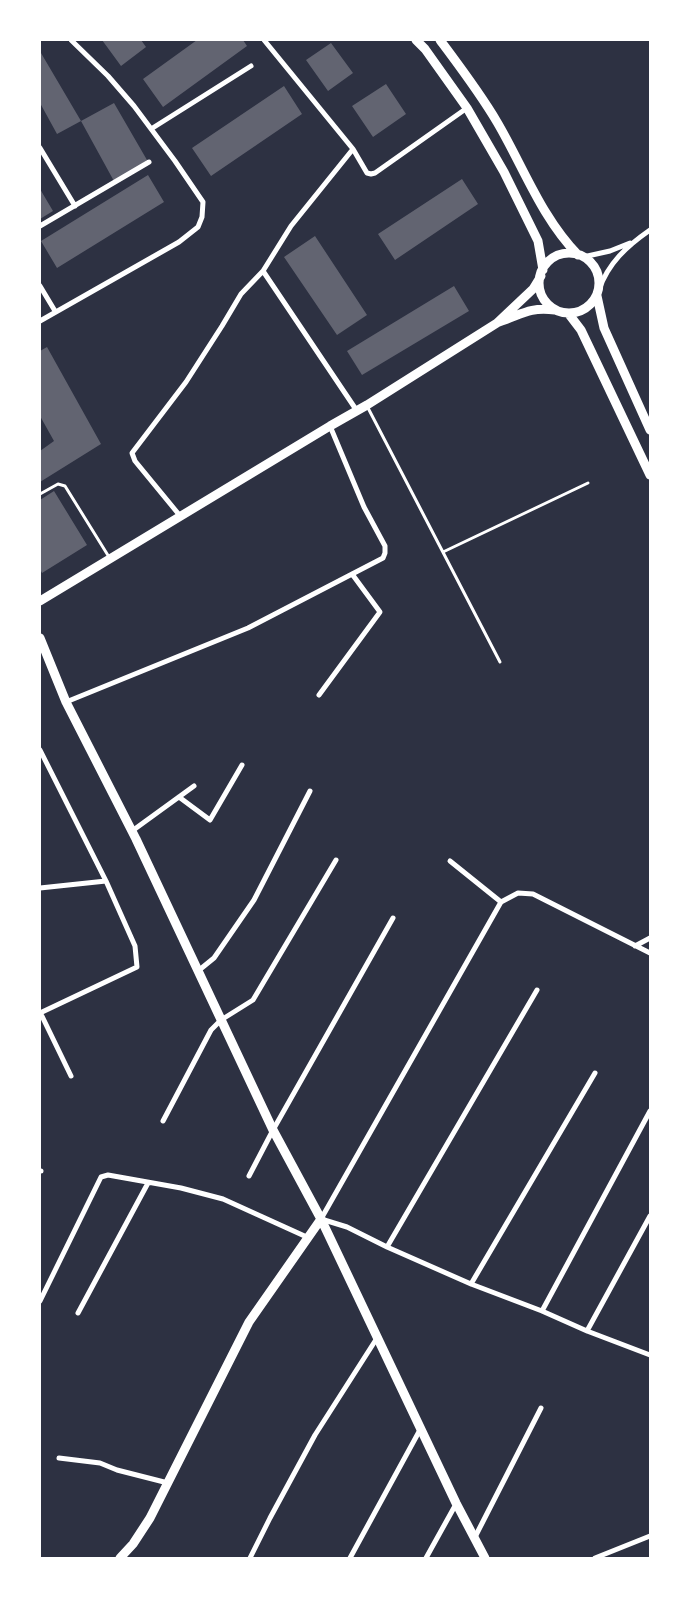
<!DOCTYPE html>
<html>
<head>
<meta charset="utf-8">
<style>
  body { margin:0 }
  #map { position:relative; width:690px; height:1598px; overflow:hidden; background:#2d3142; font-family:Overpass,sans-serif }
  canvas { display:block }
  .frame { position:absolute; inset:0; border:41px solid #fff; pointer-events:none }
</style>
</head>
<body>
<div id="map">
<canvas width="690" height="1598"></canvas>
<div class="frame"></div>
</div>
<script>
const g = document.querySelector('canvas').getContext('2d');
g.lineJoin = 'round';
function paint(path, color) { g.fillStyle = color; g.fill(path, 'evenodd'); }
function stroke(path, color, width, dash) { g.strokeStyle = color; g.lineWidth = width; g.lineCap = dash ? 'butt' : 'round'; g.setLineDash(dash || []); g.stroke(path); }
const building = new Path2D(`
  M102,40H141L146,47L121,66Z
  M197,40H243L247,46L163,107L143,79Z
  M331,43L353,73L328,91L306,60Z
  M41,53L81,121L114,103L147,160L115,183L81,121L57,134L40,103V54Z
  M386,84L406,114L373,137L352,106Z
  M284,86L302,114L211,176L192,148Z
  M148,175L164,202L57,268L41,241Z
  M462,179L478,204L395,260L378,234Z
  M40,189L53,211L40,219Z
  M315,236L367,315L337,335L284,257Z
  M454,286L469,311L362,375L347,351Z
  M47,347L101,444L40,482V451L54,441L40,416V351Z
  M54,491L87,545L42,573L40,569V500Z`);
const service = new Path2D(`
  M367,406L500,662
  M40,494L58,484L65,486L109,557
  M443,552L588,483`);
const minor = new Path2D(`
  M264,40L353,149L367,173L371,174L375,173L467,108
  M151,129L251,66
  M40,148L75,206
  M353,149L291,226L263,271L357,411
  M40,226L149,162
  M583,257L610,251L630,243
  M40,286L55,311
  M599,290C608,263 627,246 650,230
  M40,321L179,242L198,227L202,217L203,202L175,161L134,106L108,76L71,40
  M181,517L135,461L132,453L186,382L222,326L241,294L263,271
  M319,695L380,612L352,574
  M66,702L248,628L383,558L385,553V546L364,507L330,426
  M40,750L106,881L40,888
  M179,797L210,820L242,765
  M132,831L194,786
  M450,861L501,902
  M635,946L650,938
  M650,953L533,894L518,893L501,902L321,1219L347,1227L387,1247L471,1284L542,1311L587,1331L650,1355
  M198,971L214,958L254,900L310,791
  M40,1012L71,1076
  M40,1013L137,967L135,946L106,881
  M163,1121L211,1030L221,1020L253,1000L336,860
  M40,1171H41
  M249,1176L273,1130L393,918
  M387,1247L537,990
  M471,1284L595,1073
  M40,1301L101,1177L108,1175L181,1188L223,1199L309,1238
  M542,1311L650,1111
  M78,1313L148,1183
  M587,1331L650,1216
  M59,1458L100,1463L117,1470L168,1483
  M474,1539L541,1408
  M250,1558L270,1518L315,1435L377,1338
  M350,1558L421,1428
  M426,1558L456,1504
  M595,1558L650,1536`);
const tertiary = new Path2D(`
  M416,40L425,49L467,108L504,172L538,241L543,270
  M440,40C460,67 480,93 497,122C523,166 541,217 578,255
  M539 283a30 30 0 1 1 60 0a30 30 0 1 1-60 0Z
  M597,296L604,328L650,430
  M568,313L581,330L650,475
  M499,322C523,314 528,307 555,310
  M40,601L330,426L367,405L497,323L533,289L541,276
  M40,638L66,702L136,839L273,1130L321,1219L456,1503L485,1558
  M120,1558L133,1544L150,1518L249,1322L321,1219`);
paint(building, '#626471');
stroke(service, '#fff', 3);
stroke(minor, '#fff', 5);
stroke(tertiary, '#fff', 9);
</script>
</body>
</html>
